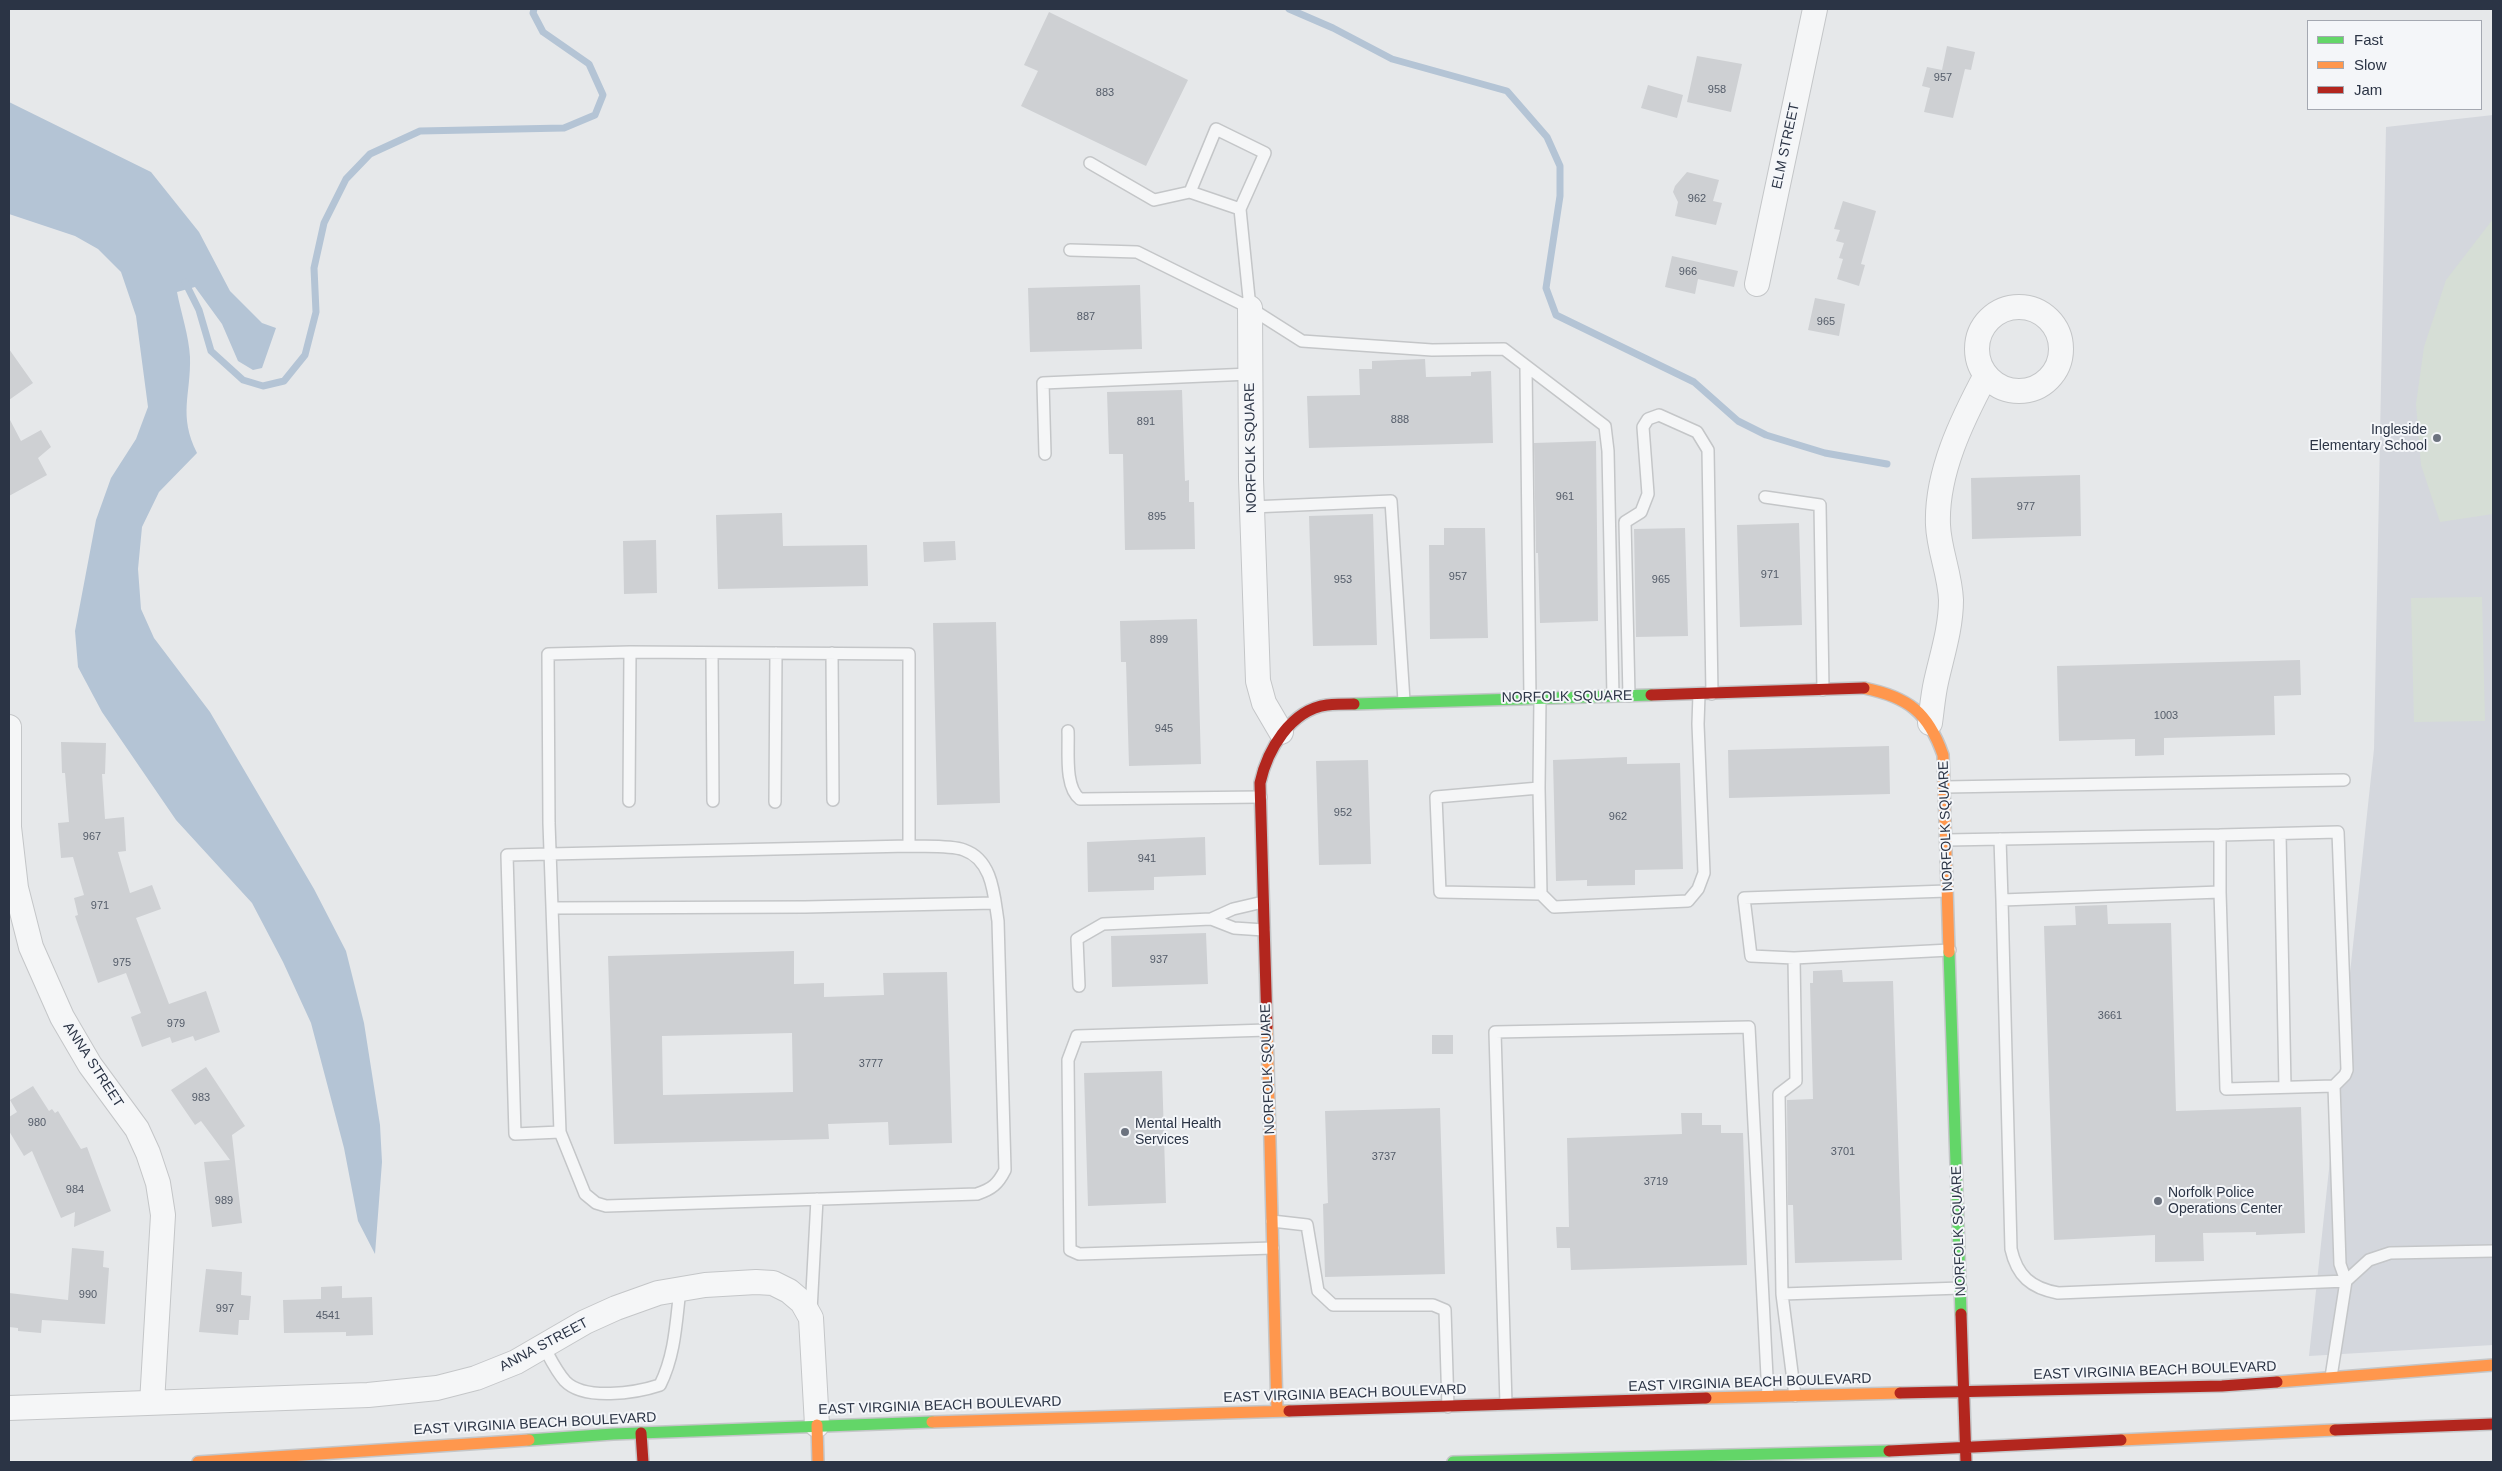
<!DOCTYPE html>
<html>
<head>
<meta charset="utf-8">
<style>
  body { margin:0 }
  #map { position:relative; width:2502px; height:1471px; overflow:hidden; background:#e6e8ea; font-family:Helvetica,sans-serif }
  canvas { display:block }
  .frame { position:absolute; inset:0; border:10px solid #2b3445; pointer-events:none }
  .legend { position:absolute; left:2307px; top:20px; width:175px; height:90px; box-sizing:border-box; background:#f4f6f9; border:1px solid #a4a8b1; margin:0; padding:6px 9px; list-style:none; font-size:15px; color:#2b3445 }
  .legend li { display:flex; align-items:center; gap:10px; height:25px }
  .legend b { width:25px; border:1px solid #a4a8b1 }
</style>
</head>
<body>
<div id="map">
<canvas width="2502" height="1471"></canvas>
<div class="frame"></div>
<ul class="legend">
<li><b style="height:6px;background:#63d668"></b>Fast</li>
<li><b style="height:6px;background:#ff974d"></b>Slow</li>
<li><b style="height:6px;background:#b3261e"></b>Jam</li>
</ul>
</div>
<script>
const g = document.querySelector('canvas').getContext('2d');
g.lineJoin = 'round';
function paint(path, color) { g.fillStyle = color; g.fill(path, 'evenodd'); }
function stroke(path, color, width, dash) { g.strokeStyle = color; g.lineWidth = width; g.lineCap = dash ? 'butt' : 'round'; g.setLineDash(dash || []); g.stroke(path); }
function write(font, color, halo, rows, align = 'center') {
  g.font = font + ' Helvetica,sans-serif'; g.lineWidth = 4; g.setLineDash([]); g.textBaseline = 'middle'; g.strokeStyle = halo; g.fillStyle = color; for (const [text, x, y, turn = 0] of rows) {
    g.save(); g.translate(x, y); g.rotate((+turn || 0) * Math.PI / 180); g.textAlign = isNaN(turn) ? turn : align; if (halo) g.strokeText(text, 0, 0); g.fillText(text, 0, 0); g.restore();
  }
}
const built = new Path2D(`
  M2493,115V1345L2309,1356L2374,749L2386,127Z`);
const green = new Path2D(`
  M2493,219V514L2440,522L2421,465L2416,404L2424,347L2446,280Z
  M2482,597L2485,721L2414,722L2411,598Z`);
const water = new Path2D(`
  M9,102L151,172L199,232L230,291L262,323L276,328L262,368L253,370L238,361L222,324L195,287L177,292C181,313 189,336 190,357C191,395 178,415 197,453L159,492L142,527L138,569L141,609L154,638L210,712L314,889L346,951L364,1023L380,1125L382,1162L375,1254L358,1221L344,1148L311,1023L283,962L252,903L176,820L102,712L78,667L75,631L96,520L111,478L136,439L148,407L136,316L121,272L98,249L75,236L9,214Z`);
const stream = new Path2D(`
  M1289,9L1333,28L1392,59L1507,91L1547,137L1560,166V196L1546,288L1556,315L1694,382L1738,421L1766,435L1825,453L1887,464
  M185,282L199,310L211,351L243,380L263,386L284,381L305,355L316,312L314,268L324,223L346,179L370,154L420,131L564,128L595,115L603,95L589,64L543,32L533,13L534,9`);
const building = new Path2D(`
  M1049,12L1188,80L1146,166L1021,106L1038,71L1024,65Z
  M1947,46L1975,52L1971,70L1965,69L1953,118L1924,112L1930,88L1922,86L1927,67L1942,70Z
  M1697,56L1742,64L1731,112L1687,102Z
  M1648,85L1683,95L1677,118L1641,108Z
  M1687,172L1719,180L1713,201L1722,203L1716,225L1675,216L1678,202L1673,192L1675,186Z
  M1843,201L1876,211L1861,264L1865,265L1859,286L1837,279L1843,259L1839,258L1844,243L1836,241L1840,230L1834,229Z
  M1672,256L1738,271L1734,287L1698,279L1695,294L1665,287Z
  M1140,285L1142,349L1030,352L1028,288Z
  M1815,298L1845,304L1839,336L1808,330Z
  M9,349L33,383L9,400Z
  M1425,359L1426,377L1471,376V372L1491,371L1493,443L1309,448L1307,396L1360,395L1359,369H1372V361Z
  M1182,390L1185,481L1189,480V502H1194L1195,549L1125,550L1123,454H1109L1107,392Z
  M9,418L21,441L41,430L51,447L38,458L47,475L9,496Z
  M1596,441L1598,621L1540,623L1538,553H1536L1534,443Z
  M2080,475L2081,536L1972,539L1971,478Z
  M782,513L783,546L867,545L868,586L718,589L716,515Z
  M1373,514L1377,645L1313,646L1309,516Z
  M1799,523L1802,625L1740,627L1737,525Z
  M1444,528H1485L1488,638L1430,639L1429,545H1444Z
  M1685,528L1688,636L1636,637L1634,529Z
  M656,540L657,593L624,594L623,541Z
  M955,541L956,560L924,562L923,542Z
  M1197,619L1201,764L1129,766L1126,662H1121L1120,621Z
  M996,622L1000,803L937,805L933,623Z
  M2300,660L2301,695L2274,696L2275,735L2164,738V755L2135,756V739L2059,741L2057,666Z
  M61,742L106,743L105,774H102L105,819L124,817L126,851L118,852L130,893L152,885L161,909L136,918L169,1004L206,991L220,1032L195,1041L193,1036L172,1043L170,1037L142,1047L131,1017L141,1013L126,973L98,983L75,916L78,915L74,898L84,895L73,857L61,858L58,823L69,822L65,773H62Z
  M1889,746L1890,794L1729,798L1728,750Z
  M1627,757V764L1680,763L1683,869L1635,870V885L1587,886V880L1556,881L1553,760Z
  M1368,760L1371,864L1319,865L1316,761Z
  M1205,837L1206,875L1154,877V890L1088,892L1087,842Z
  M2107,905L2108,924L2171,923L2176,1111L2301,1107L2305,1233L2256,1235V1232L2203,1233L2204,1261L2155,1262V1235L2054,1240L2044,926L2076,925L2075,906Z
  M1206,933L1208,984L1112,987L1111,936Z
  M794,951V984L824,983V997L884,995L883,973L947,972L952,1143L889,1145L888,1122L828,1124L829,1139L614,1144L608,956ZM792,1033L793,1092L663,1095L662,1036Z
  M1842,970L1843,982L1893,981L1902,1260L1795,1263L1793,1205H1788L1787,1100L1813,1099L1810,983H1813V971Z
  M1432,1035H1453V1054H1432Z
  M206,1067L245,1126L232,1135L242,1223L212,1227L204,1162L230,1160L201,1121L195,1125L171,1090Z
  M1162,1071L1166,1203L1088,1206L1084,1073Z
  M33,1086L49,1111L52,1109L55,1113L58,1111L81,1149L87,1147L111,1211L74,1227L75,1212L61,1218L32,1151L24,1156L9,1131V1117L17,1112L10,1100Z
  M1440,1108L1445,1274L1325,1277L1323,1204L1328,1203L1325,1111Z
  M1681,1113H1702V1125H1721V1133H1743L1747,1265L1571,1270L1570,1248H1557L1556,1227H1569L1567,1138L1682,1134Z
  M72,1248L104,1251L103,1267L109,1268L105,1324L42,1320L41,1333L18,1331V1328L9,1327V1293L68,1300Z
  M206,1269L242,1272L241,1295L251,1296L249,1320H239L238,1335L199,1332Z
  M342,1286V1298L372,1297L373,1335L346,1336V1332L284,1333L283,1300L321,1299V1287Z`);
const lane = new Path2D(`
  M1090,163L1154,200L1190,192L1240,209L1250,308
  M1190,192L1216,129L1265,153L1240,209
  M1070,250L1137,252L1250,308L1302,341L1432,350L1504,349L1605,426L1608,451L1613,696
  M1526,367L1530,698
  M1045,454L1043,383L1250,374
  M1765,497L1820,505L1823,690
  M1252,507L1391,501L1404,701
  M712,653L713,801
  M832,653L833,800
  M1629,696L1625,522L1641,512L1648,494L1643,427L1648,419L1659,415L1697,432L1708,450L1712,694
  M1540,698L1539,788L1436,797L1440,892L1541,894L1554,907L1688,901L1698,889L1704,873L1698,724L1699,694
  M1068,731C1069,750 1064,787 1080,799L1261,797
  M1945,787L2344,780
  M1539,788L1541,894
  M629,801L630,652
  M775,802L776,653
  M2280,834L2285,1087
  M2000,839L2002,900
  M1947,840L2220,835V892L2002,900L2011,1249C2017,1276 2031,1288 2058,1293L2346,1281L2340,1264L2334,1086
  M1947,891L1744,898L1751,956L1794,958L1950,950
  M2220,892L2226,1089L2334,1086L2345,1075L2347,1070L2338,832L2220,835
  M1263,902L1233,909L1211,919L1234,928L1264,930
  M552,908L805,907L995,903
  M1079,986L1077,939L1103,924L1211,919
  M1267,1030L1077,1036L1068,1060L1070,1250L1079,1254L1273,1248
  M560,1132L515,1134L507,855L550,854L909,846C924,847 950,845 964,850C993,860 994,896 998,921L1005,1170C998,1184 992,1189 977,1194L606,1206L596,1203L585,1194L560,1132L549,823L548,654L630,652L909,654V846
  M1272,1221L1307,1225L1318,1291L1333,1305H1433L1445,1310L1448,1407
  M1782,1294L1779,1094L1796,1081L1794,958
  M811,1311L817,1199
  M544,1347C550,1358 556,1371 565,1381C584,1401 636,1393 660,1385C675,1355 676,1323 680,1289
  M2331,1377L2346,1281L2369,1260L2390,1253L2493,1251
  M1795,1396L1782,1294L1961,1288
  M1506,1404L1495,1032L1749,1027L1768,1396`);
const street = new Path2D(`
  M1757,284L1815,9
  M1977 349a42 42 0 1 1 84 0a42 42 0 1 1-84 0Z
  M1250,308L1251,479L1258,681L1264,703L1281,732
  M1930,723C1932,709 1933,695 1936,682C1942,655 1951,628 1951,600C1950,574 1939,550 1938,525C1936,473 1962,420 1986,375
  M9,727V827L16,888L31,947L62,1017L90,1065L137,1129L148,1153L158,1183L163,1215L152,1403
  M9,1408L368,1395L437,1388L476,1378L516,1362L585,1322L616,1308L658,1293L705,1285L756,1282L773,1283L789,1291L802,1302L811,1318L817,1425`);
const fast = new Path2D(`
  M1354,704L1651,695
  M1949,952L1961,1314
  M529,1440L613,1434L932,1422
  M1453,1462L1889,1451`);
const slow = new Path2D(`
  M1864,688C1908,697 1928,712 1943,755L1949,952
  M1267,1027L1277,1411
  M2277,1382L2493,1365
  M1706,1398L1900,1393
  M932,1422L1289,1411
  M817,1425L818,1462
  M2121,1440L2335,1430
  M198,1462L529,1440`);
const jam = new Path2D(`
  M1651,695L1864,688
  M1267,1027L1260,783C1267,751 1290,710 1327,705C1336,704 1345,704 1354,704
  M1961,1314L1966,1462
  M1900,1393L2222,1386L2277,1382
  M1289,1411L1706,1398
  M2335,1430L2493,1424
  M641,1433L643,1462
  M1889,1451L2121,1440`);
const markers = [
  [2437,438,5,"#6c737f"],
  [1125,1132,5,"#6c737f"],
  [2158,1201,5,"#6c737f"]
];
const numberNames = [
  ["957",1943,78],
  ["958",1717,90],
  ["883",1105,93],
  ["962",1697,199],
  ["966",1688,272],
  ["887",1086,317],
  ["965",1826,322],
  ["888",1400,420],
  ["891",1146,422],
  ["961",1565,497],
  ["977",2026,507],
  ["895",1157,517],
  ["971",1770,575],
  ["957",1458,577],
  ["953",1343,580],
  ["965",1661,580],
  ["899",1159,640],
  ["1003",2166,716],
  ["945",1164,729],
  ["952",1343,813],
  ["962",1618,817],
  ["967",92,837],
  ["941",1147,859],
  ["971",100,906],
  ["937",1159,960],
  ["975",122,963],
  ["3661",2110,1016],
  ["979",176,1024],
  ["3777",871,1064],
  ["983",201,1098],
  ["980",37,1123],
  ["3701",1843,1152],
  ["3737",1384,1157],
  ["3719",1656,1182],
  ["984",75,1190],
  ["989",224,1201],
  ["990",88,1295],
  ["997",225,1309],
  ["4541",328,1316]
];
const streetNames = [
  ["ELM STREET",1786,146,-78],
  ["NORFOLK SQUARE",1251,448,-91],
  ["NORFOLK SQUARE",1567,697,-1],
  ["NORFOLK SQUARE",1946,826,-92],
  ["ANNA STREET",93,1065,57],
  ["NORFOLK SQUARE",1268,1069,-92],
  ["NORFOLK SQUARE",1959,1231,-92],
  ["ANNA STREET",544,1345,-28],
  ["EAST VIRGINIA BEACH BOULEVARD",2155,1371,-2],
  ["EAST VIRGINIA BEACH BOULEVARD",1750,1383,-2],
  ["EAST VIRGINIA BEACH BOULEVARD",1345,1394,-2],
  ["EAST VIRGINIA BEACH BOULEVARD",940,1406,-2],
  ["EAST VIRGINIA BEACH BOULEVARD",535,1424,-3]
];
const poiNames = [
  ["Ingleside",2427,430,"right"],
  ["Elementary School",2427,446,"right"],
  ["Mental Health",1135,1124],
  ["Services",1135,1140],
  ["Norfolk Police",2168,1193],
  ["Operations Center",2168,1209]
];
paint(built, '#d4d7dd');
paint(green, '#d6ded6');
paint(water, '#b4c4d5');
stroke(stream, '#b4c4d5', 7);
paint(building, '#ced0d3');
stroke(lane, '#c4c6c8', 14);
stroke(street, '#c4c6c8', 26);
stroke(fast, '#c4c6c8', 14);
stroke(slow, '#c4c6c8', 14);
stroke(jam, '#c4c6c8', 14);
stroke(lane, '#f5f6f7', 11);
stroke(street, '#f5f6f7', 24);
stroke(fast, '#63d668', 11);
stroke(slow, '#ff974d', 11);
stroke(jam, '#b3261e', 11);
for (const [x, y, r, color] of markers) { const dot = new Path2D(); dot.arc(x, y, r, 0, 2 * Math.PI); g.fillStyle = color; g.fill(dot); stroke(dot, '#f4f6f9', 2); }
write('11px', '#545c69', null, numberNames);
write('14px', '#2b3445', '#f4f6f9', streetNames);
write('14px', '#2b3445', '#f4f6f9', poiNames, 'left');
</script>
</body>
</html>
